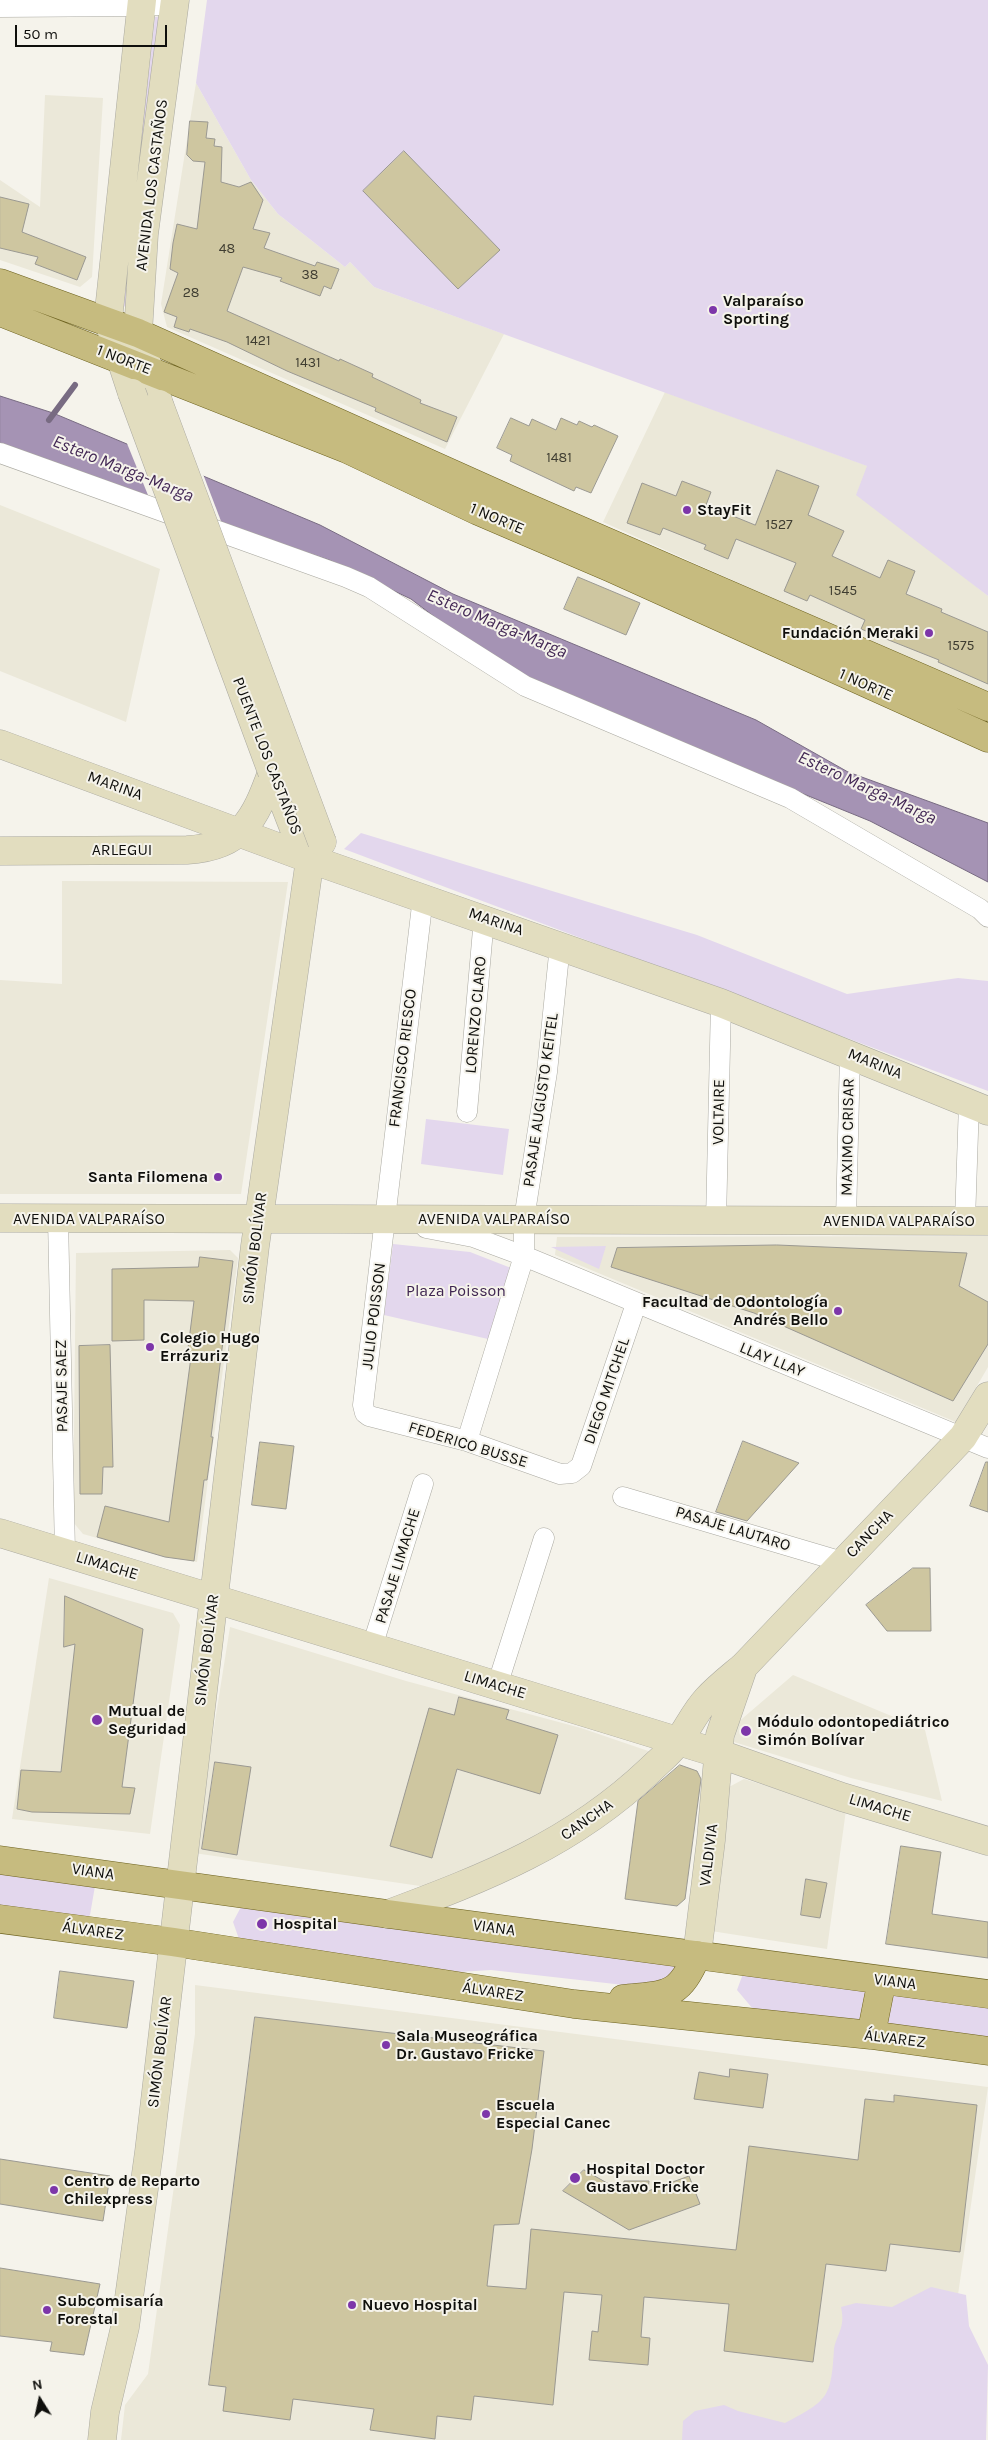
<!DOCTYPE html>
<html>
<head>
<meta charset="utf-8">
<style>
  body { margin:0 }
  #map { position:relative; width:988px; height:2440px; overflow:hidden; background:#f5f3eb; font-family:Karla,sans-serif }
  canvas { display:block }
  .north { position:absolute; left:15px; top:2375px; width:50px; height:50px; -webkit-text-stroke:4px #f5f3eb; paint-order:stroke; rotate:350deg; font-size:14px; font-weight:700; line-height:20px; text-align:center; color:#0f0f0c }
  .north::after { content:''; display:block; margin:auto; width:18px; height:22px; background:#0f0f0c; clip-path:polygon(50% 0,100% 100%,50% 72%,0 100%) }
  .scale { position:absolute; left:15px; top:25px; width:152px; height:22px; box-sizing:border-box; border:2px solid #0f0f0c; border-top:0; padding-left:6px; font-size:15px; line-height:18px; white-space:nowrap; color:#0f0f0c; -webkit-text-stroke:4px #f5f3eb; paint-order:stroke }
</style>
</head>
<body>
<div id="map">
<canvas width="988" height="2440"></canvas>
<div class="north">N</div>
<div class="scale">50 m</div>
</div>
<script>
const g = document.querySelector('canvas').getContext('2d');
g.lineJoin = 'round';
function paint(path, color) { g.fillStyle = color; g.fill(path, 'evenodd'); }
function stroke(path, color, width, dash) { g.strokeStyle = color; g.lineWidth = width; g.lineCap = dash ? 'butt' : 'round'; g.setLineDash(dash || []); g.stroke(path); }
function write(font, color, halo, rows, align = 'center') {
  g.font = font + ' Karla,sans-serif'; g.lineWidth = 4; g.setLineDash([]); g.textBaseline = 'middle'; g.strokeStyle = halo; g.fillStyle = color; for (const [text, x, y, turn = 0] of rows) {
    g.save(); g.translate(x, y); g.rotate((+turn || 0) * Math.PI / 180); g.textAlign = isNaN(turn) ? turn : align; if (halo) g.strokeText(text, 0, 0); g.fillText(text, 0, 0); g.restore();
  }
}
const built = new Path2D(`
  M196,83L251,180L278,214L345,267L350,262L374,287L504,334L445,449L167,327L161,304Z
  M45,95L103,98L92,277L80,287L0,260V180L40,207Z
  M665,392L868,466L946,562L988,596V695L603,522Z
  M0,505L160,569L126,722L0,671Z
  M62,881L288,882L241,1194H0V980L62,984Z
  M988,1236V1367L956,1422L555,1255L557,1237Z
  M230,1250L238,1258L197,1562L165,1557L83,1534L73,1522L76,1253Z
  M49,1578L173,1613L180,1625L150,1834L12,1819Z
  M230,1627L406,1681L581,1728L654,1753L566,1823L427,1887L194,1853Z
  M793,1675L925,1730L942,1801L851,1778L734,1742L736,1724Z
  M744,1779L846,1810L827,1949L711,1931L729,1787Z
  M195,1985L988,2087L937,2440H121L125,2405L148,2374L195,2034Z`);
const green = new Path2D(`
  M207,0H988V596L856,495L867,466L374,287L350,262L345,267L278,214L251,180L196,83Z
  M164,16L130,306L125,307L122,304L155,17Z
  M361,833L697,935L847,994L958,978L988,981V1091L344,849Z
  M426,1119L509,1129L503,1175L421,1164Z
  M393,1244L470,1252L511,1268L488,1339L384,1315Z
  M606,1246L599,1269L551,1247Z
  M0,1873L95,1886L90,1915L78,1923L0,1913Z
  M242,1905L680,1962L668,1990L491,1970L459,1972L239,1939L233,1922Z
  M744,1971L988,2002V2039L753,2009L737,1990Z
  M931,2287L966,2295L969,2326L988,2365L986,2440H682L683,2421L695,2411L724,2405L738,2411L785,2423C829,2400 831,2397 834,2349C835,2340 841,2332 842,2323C843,2318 842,2312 841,2307L856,2303L892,2307Z`);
const water = new Path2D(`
  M0,396L53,413L320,525L453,594L756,720L848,772L988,823V882L870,821L511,675L411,599L329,560L122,493L0,447Z`);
const pier = new Path2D(`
  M126,441L203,474L224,529L152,505Z`);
const stream = new Path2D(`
  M49,420L75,385`);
const building = new Path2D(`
  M190,121L208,122L206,138L215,139L214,146L222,147L221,182L239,187L251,182L263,200L253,229L270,233L264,248L315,266L317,262L339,269L331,289L324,286L320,296L280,281L282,278L243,267L227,311L339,361L340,359L373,374L372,377L421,400L420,403L457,417L447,442L375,411L376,408L287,371L227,342L190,329L189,332L174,327L177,317L164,312L178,273L170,269L173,243L177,224L197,229L205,162L193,161L187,155Z
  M404,151L500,250L458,289L363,191Z
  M0,197L29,204L22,232L86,257L77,280L35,264L38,257L0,248Z
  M511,418L529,426L532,419L556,430L561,418L577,425L579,421L592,427L594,425L618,436L591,493L576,487L574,491L510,461L512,455L497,448Z
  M777,470L819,486L808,515L844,531L832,556L880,578L888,560L915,571L906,594L942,609L941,612L988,632V684L938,662L939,660L861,629L865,620L810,595L807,601L784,591L796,563L736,539L728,559L704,549L706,545L663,528L660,535L627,523L642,483L676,496L682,481L711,492L706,505L755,525Z
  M578,577L640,603L626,635L564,609Z
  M777,1245L967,1253L959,1286L988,1302V1344L953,1401L754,1313L611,1267L617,1248Z
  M200,1257L233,1261L211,1437H213L207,1480H204L194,1561L165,1557L97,1537L105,1506L169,1522L191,1357L187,1356L194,1301L144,1300V1340L112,1341V1269L198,1267Z
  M110,1345L113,1467H103L102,1494H80L79,1346Z
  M743,1441L799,1463L747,1521L716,1512Z
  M260,1442L294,1446L286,1509L252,1505Z
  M986,1462H988V1512L970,1506Z
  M913,1568H930L931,1631H887L866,1605Z
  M65,1596L143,1629L122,1787L135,1788L130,1814L32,1812L17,1809L21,1770L61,1772L75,1644L64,1647Z
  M459,1697L509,1710L506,1719L558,1735L540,1794L457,1769L432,1858L390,1846L429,1708L454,1715Z
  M215,1762L251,1767L237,1855L202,1849Z
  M680,1765L697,1771L701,1779L685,1899L677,1906L625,1899L638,1801Z
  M901,1846L941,1852L932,1914L988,1922V1958L886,1944Z
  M806,1879L827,1883L820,1918L801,1915Z
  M60,1971L134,1981L127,2028L54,2018Z
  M255,2017L544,2051L532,2149L519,2224L494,2225L487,2286L526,2289L531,2229L736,2250L749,2146L858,2160L865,2099L894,2102V2095L977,2105L960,2252L890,2244L886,2271L826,2264L813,2362L724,2351L729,2304L644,2297L641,2337L650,2338L648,2365L589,2360L592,2331L598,2332L602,2295L564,2292L553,2405L474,2396L471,2420L437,2416L435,2439L370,2430L374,2409L293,2399L290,2420L223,2411L226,2387L209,2385Z
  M730,2069L768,2074L763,2108L694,2099L699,2072L729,2077Z
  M0,2159L110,2176L103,2221L0,2204Z
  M584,2170L623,2192L624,2181H649L648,2191L689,2176L700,2204L629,2230L563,2191Z
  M0,2268L100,2284L84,2355L50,2351L52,2342L0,2336Z`);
const street = new Path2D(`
  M0,7L141,6L175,4
  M0,453L346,577L369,587L525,686L790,798L980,909L988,917
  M423,897L363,1405L365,1413L369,1416L467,1441L560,1474L572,1473L581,1466L636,1304
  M467,1112L484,918
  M58,1218L65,1553
  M846,1220L850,1054
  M716,1221L721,1003
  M965,1221L969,1103
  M426,1228L473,1237L524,1256L988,1448
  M467,1441L524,1256V1219L547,1072L560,945
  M623,1497L843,1562
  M372,1647L423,1484
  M497,1686L544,1538`);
const secondary = new Path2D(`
  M132,393L108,320L142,0
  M159,404L138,333L144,234L175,0
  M0,744L310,859L721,1003L988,1111
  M272,772L296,834L310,859
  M0,851L187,850C242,847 255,819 272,772
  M0,1218L988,1221
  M0,1533L720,1754L842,1797L988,1841
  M388,1914C487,1877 572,1844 650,1770C659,1761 672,1751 679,1740C689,1726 695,1712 707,1699C718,1687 731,1677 744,1666L963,1437L988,1396
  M697,1955L711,1840L720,1735L743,1668
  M102,2440L105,2412L125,2327L149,2152L255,1246L310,859L322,842`);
const primary = new Path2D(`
  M0,283L138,333L524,506L988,707
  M0,312L347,449L478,511L611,568L988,738
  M0,1860L388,1914L988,1994
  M0,1919L173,1942L574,2004L871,2035L988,2051
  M623,1999C666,1994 678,1999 697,1955
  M871,2035L882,1980`);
const secondaryBridge = new Path2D(`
  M132,393L272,772
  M159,404L322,842`);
const markers = [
  [713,310,5,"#7d36a9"],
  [687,510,5,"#7d36a9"],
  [929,633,5,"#7d36a9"],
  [218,1177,5,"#7d36a9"],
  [838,1311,5,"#7d36a9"],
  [150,1347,5,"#7d36a9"],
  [97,1720,6,"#7d36a9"],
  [746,1731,6,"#7d36a9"],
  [262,1924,6,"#7d36a9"],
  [386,2045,5,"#7d36a9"],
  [486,2114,5,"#7d36a9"],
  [575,2178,6,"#7d36a9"],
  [54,2190,5,"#7d36a9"],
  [352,2305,5,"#7d36a9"],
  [47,2310,5,"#7d36a9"]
];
const numberNames = [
  ["48",227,249],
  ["38",310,275],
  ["28",191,293],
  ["1421",258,341],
  ["1431",308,363],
  ["1481",559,458],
  ["1527",779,525],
  ["1545",843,591],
  ["1575",961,646]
];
const streetNames = [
  ["AVENIDA LOS CASTAÑOS",152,185,-83],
  ["1 NORTE",124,360,21],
  ["1 NORTE",497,519,23],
  ["1 NORTE",866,685,24],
  ["PUENTE LOS CASTAÑOS",267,756,69],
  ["MARINA",115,786,20],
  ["ARLEGUI",122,850],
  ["MARINA",496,922,19],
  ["LORENZO CLARO",476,1015,-85],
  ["FRANCISCO RIESCO",403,1058,-83],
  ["MARINA",875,1064,22],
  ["PASAJE AUGUSTO KEITEL",541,1100,-82],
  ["VOLTAIRE",719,1112,-89],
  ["MAXIMO CRISAR",848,1137,-89],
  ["AVENIDA VALPARAÍSO",89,1219],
  ["AVENIDA VALPARAÍSO",494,1219],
  ["AVENIDA VALPARAÍSO",899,1221],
  ["SIMÓN BOLÍVAR",255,1248,-83],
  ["JULIO POISSON",374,1316,-83],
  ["LLAY LLAY",772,1360,22],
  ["PASAJE SAEZ",62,1386,-91],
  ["DIEGO MITCHEL",607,1391,-71],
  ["FEDERICO BUSSE",468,1445,17],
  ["PASAJE LAUTARO",733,1529,17],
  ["CANCHA",870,1534,-46],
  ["LIMACHE",107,1566,17],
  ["PASAJE LIMACHE",398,1566,-73],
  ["SIMÓN BOLÍVAR",207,1650,-83],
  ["LIMACHE",495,1685,17],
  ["LIMACHE",880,1808,17],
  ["CANCHA",587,1820,-35],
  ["VALDIVIA",709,1855,-83],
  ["VIANA",93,1872,8],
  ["VIANA",494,1928,8],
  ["ÁLVAREZ",93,1931,8],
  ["VIANA",895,1982,7],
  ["ÁLVAREZ",493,1992,9],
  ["ÁLVAREZ",895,2039,7],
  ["SIMÓN BOLÍVAR",160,2052,-83]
];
const poiNames = [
  ["Valparaíso",723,301],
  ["Sporting",723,319],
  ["StayFit",697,510],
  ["Fundación Meraki",919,633,"right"],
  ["Santa Filomena",208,1177,"right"],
  ["Facultad de Odontología",828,1302,"right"],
  ["Andrés Bello",828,1320,"right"],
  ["Colegio Hugo",160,1338],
  ["Errázuriz",160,1356],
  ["Mutual de",108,1711],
  ["Seguridad",108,1729],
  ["Módulo odontopediátrico",757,1722],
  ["Simón Bolívar",757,1740],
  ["Hospital",273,1924],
  ["Sala Museográfica",396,2036],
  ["Dr. Gustavo Fricke",396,2054],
  ["Escuela",496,2105],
  ["Especial Canec",496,2123],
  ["Hospital Doctor",586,2169],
  ["Gustavo Fricke",586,2187],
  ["Centro de Reparto",64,2181],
  ["Chilexpress",64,2199],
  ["Subcomisaría",57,2301],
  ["Forestal",57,2319],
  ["Nuevo Hospital",362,2305]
];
const parkNames = [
  ["Plaza Poisson",456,1291]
];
const waterNames = [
  ["Estero Marga-Marga",123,469,22],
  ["Estero Marga-Marga",497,624,23],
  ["Estero Marga-Marga",867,788,25]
];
paint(built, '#ebe8d9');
paint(green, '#e3d7ed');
paint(water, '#a593b4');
stroke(water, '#786b82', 1);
paint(pier, '#f5f3eb');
stroke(stream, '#786b82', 6);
paint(building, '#cec6a0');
stroke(building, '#9b9992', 1);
stroke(street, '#aaa9a1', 21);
stroke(secondary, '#aaa9a1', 29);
stroke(primary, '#6d621f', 29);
stroke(street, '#fff', 20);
stroke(secondary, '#e2ddbf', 28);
stroke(primary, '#c6bb7f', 28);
stroke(secondaryBridge, '#aaa9a1', 29, []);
stroke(secondaryBridge, '#e2ddbf', 28);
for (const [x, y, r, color] of markers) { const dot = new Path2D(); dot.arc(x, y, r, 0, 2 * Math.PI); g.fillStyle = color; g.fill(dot); stroke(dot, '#f5f3eb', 2); }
write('14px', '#3f3d31', null, numberNames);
write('16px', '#0f0f0c', '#f5f3eb', streetNames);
write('bold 16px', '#0f0f0c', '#f5f3eb', poiNames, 'left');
write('16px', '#3f2551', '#f5f3eb', parkNames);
write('italic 18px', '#432855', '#f5f3eb', waterNames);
</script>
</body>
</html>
